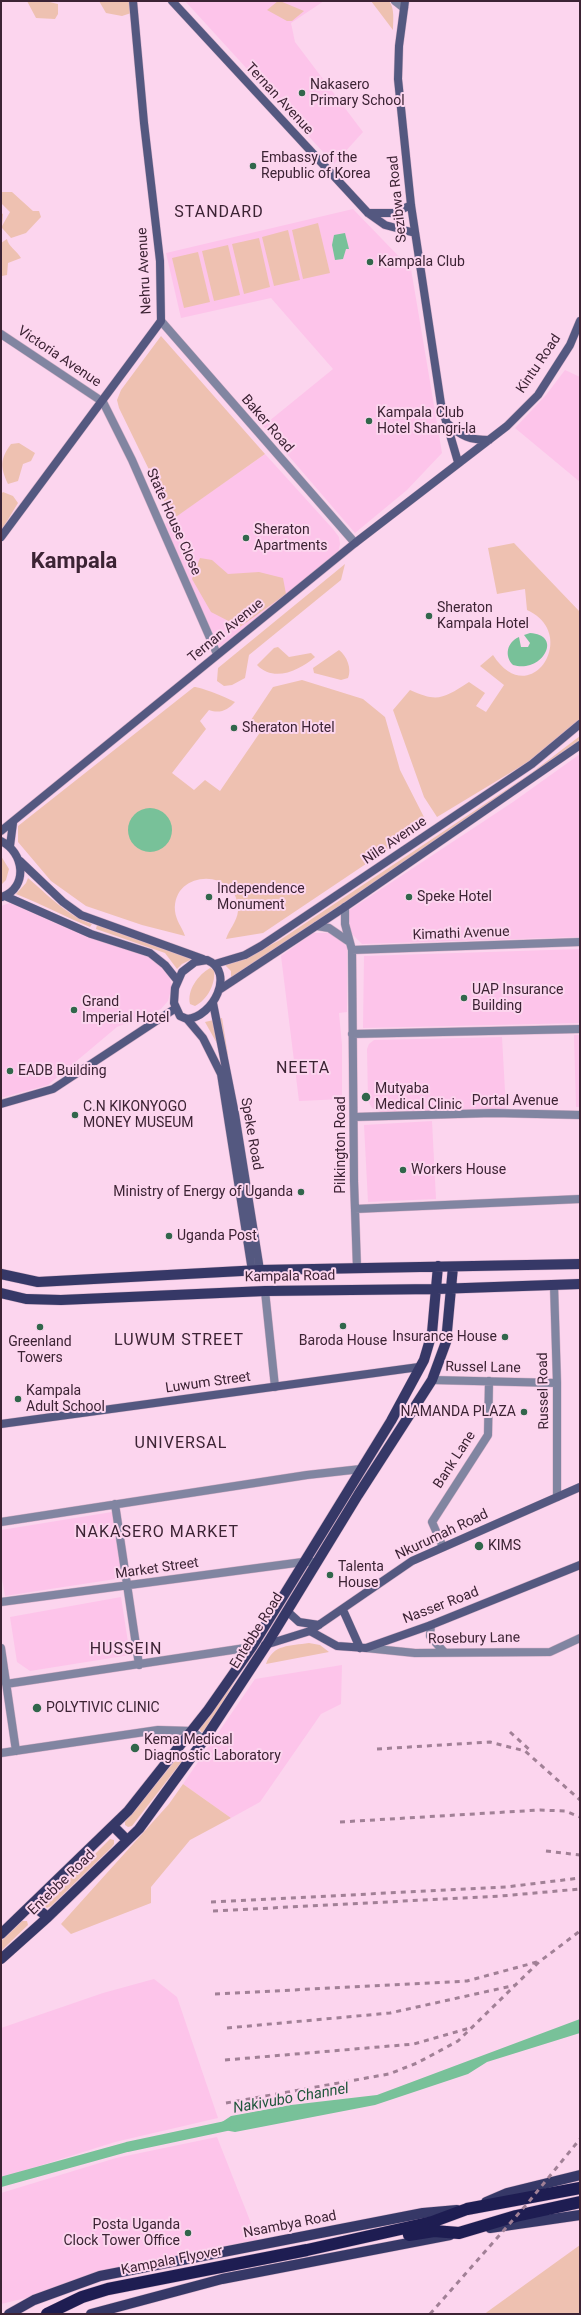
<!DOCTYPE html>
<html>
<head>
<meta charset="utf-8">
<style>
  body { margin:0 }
  #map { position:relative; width:581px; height:2315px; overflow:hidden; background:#fcd5ee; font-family:Roboto,sans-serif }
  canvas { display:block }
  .frame { position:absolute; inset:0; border:2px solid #3c2334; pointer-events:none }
</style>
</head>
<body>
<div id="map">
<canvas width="581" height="2315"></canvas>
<div class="frame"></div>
</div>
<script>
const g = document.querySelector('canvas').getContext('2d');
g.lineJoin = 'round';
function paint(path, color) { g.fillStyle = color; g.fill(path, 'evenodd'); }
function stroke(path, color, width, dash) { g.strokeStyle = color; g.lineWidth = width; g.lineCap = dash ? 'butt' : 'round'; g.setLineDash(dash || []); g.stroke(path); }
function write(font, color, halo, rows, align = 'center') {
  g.font = font + ' Roboto,sans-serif'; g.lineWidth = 4; g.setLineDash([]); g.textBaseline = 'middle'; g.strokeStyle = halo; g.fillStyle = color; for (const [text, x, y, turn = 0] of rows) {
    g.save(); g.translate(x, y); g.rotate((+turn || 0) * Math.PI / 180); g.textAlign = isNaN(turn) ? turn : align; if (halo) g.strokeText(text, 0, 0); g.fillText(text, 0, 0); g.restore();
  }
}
const built = new Path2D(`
  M185,1H324L291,23L295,42L363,132L334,164Z
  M353,209L411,269L442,453L407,490L355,533L263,426L333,369L271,298L181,318L166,253Z
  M565,370L580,377V482L515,428L546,395Z
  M265,454L333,529L339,537L340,544L338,553L216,650L165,524Z
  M580,754V937L362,944L349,931L348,911L513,802Z
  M13,902L55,923L151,958L168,972L172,986L168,1001L161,1009L117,1027L48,1085L1,1098V906Z
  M313,933H332L338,936L347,947V1012L339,1013L342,1045V1099L299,1101L281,956Z
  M580,949V1023L363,1028L364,956Z
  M574,1035H580V1107H576Z
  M502,1037L506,1109L381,1112L372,1108L368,1101L367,1049L369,1044L374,1040Z
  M432,1121L436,1199L368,1202L364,1125Z
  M112,1512L122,1578L5,1596L1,1573V1530Z
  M121,1597L130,1655L30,1671L17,1662L10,1617Z
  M342,1665L341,1704L321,1714L260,1802L231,1818L183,1784L255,1679Z
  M154,1979L177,1997L218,2118L115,2142L1,2178V2028L103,1993Z
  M217,2137L260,2246L131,2273L1,2304V2193L116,2158Z`);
const green = new Path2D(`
  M27,1H45L58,4V14L55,19L36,18Z
  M99,1H130L131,13L122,16L106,13Z
  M278,1H280L304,11L292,21H287L267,10Z
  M371,1H389C395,8 393,21 393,30Z
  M2,192H12L33,211H39L41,217L26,233L11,238L2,228L1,231V213L3,214L2,226L10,212L1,203Z
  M318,223L330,273L303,279L292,230Z
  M288,230L300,280L274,286L262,237Z
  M259,238L270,287L244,294L232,244Z
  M7,239C8,246 17,251 21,258L8,263L7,275L2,276L1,243Z
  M228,245L240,295L214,301L202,251Z
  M198,252L210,302L184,308L172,258Z
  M161,336L265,454L173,519L119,408L117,400L121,390Z
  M19,443L35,453L31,461L23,464L18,481L8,484C0,467 0,459 11,444Z
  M3,492L13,496L18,503L1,531V494Z
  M514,543L580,612V721L528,762L437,817L424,797L393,710L410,690C438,703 444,698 469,682L485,693L476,706L486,712L504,685L480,666L493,655C530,713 581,634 527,610L525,589L497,594L488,548Z
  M200,558L212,560L228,574L259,572L283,578L286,594L240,627L211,612L192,579Z
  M345,564L341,580L249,655L245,678L232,685L224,686L217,681L218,668Z
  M278,647L289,657L311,653L315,657C300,670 274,683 257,665L274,648Z
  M339,650C347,656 352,669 348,678L341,680L314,673L313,668Z
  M302,680L363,699L385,717L400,770L427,823L263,933L226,939C229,929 237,922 238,911C240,868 172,868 175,911C176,921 182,927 185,936L142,925L86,906L51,881L18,842V826L194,687C201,687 228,698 235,702C228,710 220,714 209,710L200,721L206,729L172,773L194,790L205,780L220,791L263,728L251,720L273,687Z
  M580,736V741L231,982V971L224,964L242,960L280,940L530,774Z
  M1,856L9,869L6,880L1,885Z
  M28,878C48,895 66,915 92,924L90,927C65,917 42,904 16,894L26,883Z
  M97,925L179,951L192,959L182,964L177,969L165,953L96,929Z
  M210,968L214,970C216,984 207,1000 195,1006L190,1004C187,990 198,975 210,968Z
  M222,1018L228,1055L224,1056L205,1022Z
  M309,1643L320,1645L329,1652L266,1664C273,1644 290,1646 309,1643Z
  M247,1661L205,1732H201L199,1727Z
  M183,1751L186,1756L132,1826L128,1827L125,1825V1822Z
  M183,1784L231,1818L190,1840L151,1887V1903L71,1934L61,1924L169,1804Z
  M110,1839L114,1840V1844L111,1848L51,1906L47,1908L44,1905Z
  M22,1921H27L28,1925L1,1951V1941Z
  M580,2245V2314H485L487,2312Z`);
const water = new Path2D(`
  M345,233L349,249H346L343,259L335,260L332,245L334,235Z
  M530,633C564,635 542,674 513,665C504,656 507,642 519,637L521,647H528L530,643L524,635Z
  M128 830a22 22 0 1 1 44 0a22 22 0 1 1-44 0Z
  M580,2019V2033L487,2062L468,2074L375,2105L235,2132L213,2128L231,2116L291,2105L377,2095Z`);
const canal = new Path2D(`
  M1,2182L127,2147L226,2126`);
const street = new Path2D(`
  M395,1L404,8
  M161,321L355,543
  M1,334L103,402L132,460L217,654
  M345,907V924L352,950L354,1181L357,1268
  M317,926L329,928L348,941
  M352,950L580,942
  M352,1034L580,1029
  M354,1117L493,1113L580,1115
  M355,1209L580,1199
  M554,1285L557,1383V1497
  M265,1291L275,1387
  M432,1380L557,1383
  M115,1504L139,1665
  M1,1522L307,1475L361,1469
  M443,1547L432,1522L488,1435L489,1381
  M1,1602L303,1562H317
  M431,1625L430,1636L444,1652
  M1,1648L16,1751
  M366,1648L415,1653L550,1652L580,1638
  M6,1684L252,1647
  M1,1753L158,1730L192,1731L204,1740`);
const secondary = new Path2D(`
  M172,1L368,213L385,225L415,233
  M405,1L399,46L398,79L411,205L441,404L458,462
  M368,213H394L411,205
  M448,424C461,436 470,440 489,440
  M1,537L161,321L160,261L144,123L133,1
  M1,831L355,543L507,426L538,395L570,345L580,321
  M1,841C24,852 29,887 2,897
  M10,846L13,823
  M20,861L63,902L81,915L203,959
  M5,896L91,934L150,953L165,965L177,980
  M215,964L245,955L261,946L532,764L580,724
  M219,990L345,907L580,745
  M213,1003L235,1114L260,1270
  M187,1019C213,1017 236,972 207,960L195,962L182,972L175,988L174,1003L180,1016L187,1019L203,1038L221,1074L252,1271
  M1,1104L53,1089L176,1008
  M1,1424L419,1367
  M343,1610L360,1648
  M287,1611L299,1622L319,1625
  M310,1631L337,1646L366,1648L431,1625L580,1565
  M265,1645L310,1631L412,1561L580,1487`);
const primary = new Path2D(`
  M1,1274L38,1282L260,1270L580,1264
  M1,1293L26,1299L61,1300L265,1291L437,1289L580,1284
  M113,1826L127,1840
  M32,1905L48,1917
  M1,1934L128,1811L208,1710L252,1647L391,1421L424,1360L432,1333L438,1266
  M1,1959L48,1917L139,1829L204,1740L267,1644L358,1495L432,1380L446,1342L453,1267
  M486,2202L507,2193L580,2175
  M490,2228L580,2215
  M9,2314L34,2300L100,2276L423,2213L457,2210
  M91,2314L222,2279L450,2235`);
const highway = new Path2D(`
  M409,2235L434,2231L459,2233L516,2216L580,2202
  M47,2314L82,2297L108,2289L307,2250L432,2222L467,2209L580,2188`);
const rail = new Path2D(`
  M510,1732L532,1752
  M377,1749L490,1742L525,1751L580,1800
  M340,1822L540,1810L565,1811L580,1817
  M546,1851L580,1855
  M211,1902L506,1887L580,1878
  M213,1911L501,1896L580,1889
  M215,1994L467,1981L537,1962
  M227,2028L390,2013L516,1985
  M225,2060L414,2044L470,2028
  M226,2103L389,2074L417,2063L458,2041L539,1962L580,1931
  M430,2314L527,2204L580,2139`);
const markers = [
  [302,93,4,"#31664b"],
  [253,166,4,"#31664b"],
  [370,262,4,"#31664b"],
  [369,421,4,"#31664b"],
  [246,538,4,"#31664b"],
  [429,616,4,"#31664b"],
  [234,728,4,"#31664b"],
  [209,897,4,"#31664b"],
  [409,897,4,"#31664b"],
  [464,998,4,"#31664b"],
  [74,1010,4,"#31664b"],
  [10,1071,4,"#31664b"],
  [366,1097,5,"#31664b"],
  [75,1115,4,"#31664b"],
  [403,1170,4,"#31664b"],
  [301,1192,4,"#31664b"],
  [169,1236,4,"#31664b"],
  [343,1326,4,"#31664b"],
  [40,1327,4,"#31664b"],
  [505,1337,4,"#31664b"],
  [18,1399,4,"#31664b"],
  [524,1412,4,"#31664b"],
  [479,1546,5,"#31664b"],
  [330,1575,4,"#31664b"],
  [37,1708,5,"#31664b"],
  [135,1748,5,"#31664b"],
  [188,2233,4,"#31664b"]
];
const poiNames = [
  ["Nakasero",310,85],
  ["Primary School",310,101],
  ["Embassy of the",261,158],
  ["Republic of Korea",261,174],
  ["Kampala Club",378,262],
  ["Kampala Club",377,413],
  ["Hotel Shangri-la",377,429],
  ["Sheraton",254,530],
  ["Apartments",254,546],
  ["Sheraton",437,608],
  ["Kampala Hotel",437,624],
  ["Sheraton Hotel",242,728],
  ["Independence",217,889],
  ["Monument",217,905],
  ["Speke Hotel",417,897],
  ["UAP Insurance",472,990],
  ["Building",472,1006],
  ["Grand",82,1002],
  ["Imperial Hotel",82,1018],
  ["EADB Building",18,1071],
  ["Mutyaba",375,1089],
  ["Medical Clinic",375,1105],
  ["C.N KIKONYOGO",83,1107],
  ["MONEY MUSEUM",83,1123],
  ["Workers House",411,1170],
  ["Ministry of Energy of Uganda",293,1192,"right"],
  ["Uganda Post",177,1236],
  ["Insurance House",497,1337,"right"],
  ["Baroda House",343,1341,"center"],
  ["Greenland",40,1342,"center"],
  ["Towers",40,1358,"center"],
  ["Kampala",26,1391],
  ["Adult School",26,1407],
  ["NAMANDA PLAZA",516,1412,"right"],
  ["KIMS",488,1546],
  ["Talenta",338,1567],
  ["House",338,1583],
  ["POLYTIVIC CLINIC",46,1708],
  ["Kema Medical",144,1740],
  ["Diagnostic Laboratory",144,1756],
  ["Posta Uganda",180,2225,"right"],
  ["Clock Tower Office",180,2241,"right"]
];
const streetNames = [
  ["Ternan Avenue",279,99,47],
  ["Sezibwa Road",398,199,-96],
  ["Nehru Avenue",145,271,-93],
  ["Victoria Avenue",59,357,34],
  ["Kintu Road",539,364,-56],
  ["Baker Road",267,424,49],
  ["State House Close",173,522,66],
  ["Ternan Avenue",226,631,-39],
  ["Nile Avenue",395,841,-34],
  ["Kimathi Avenue",461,934,-2],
  ["Portal Avenue",515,1101],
  ["Speke Road",251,1134,80],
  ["Pilkington Road",341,1145,-90],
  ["Kampala Road",290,1277,-1],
  ["Russel Lane",483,1368,1],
  ["Luwum Street",208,1383,-8],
  ["Russel Road",544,1391,-91],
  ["Bank Lane",455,1460,-57],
  ["Nkurumah Road",442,1535,-25],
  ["Market Street",157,1569,-8],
  ["Nasser Road",441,1606,-21],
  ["Entebbe Road",257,1631,-58],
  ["Rosebury Lane",474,1639,-1],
  ["Entebbe Road",62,1883,-44],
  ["Nsambya Road",290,2225,-11],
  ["Kampala Flyover",172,2261,-11]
];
const waterNames = [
  ["Nakivubo Channel",291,2099,-10]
];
const quarterNames = [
  ["STANDARD",219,213],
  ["NEETA",303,1069],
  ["LUWUM STREET",179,1341],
  ["UNIVERSAL",181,1444],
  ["NAKASERO MARKET",157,1533],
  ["HUSSEIN",126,1650]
];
const townNames = [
  ["Kampala",74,562]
];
paint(built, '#fdc4ea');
paint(green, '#eec1b1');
paint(water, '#78c199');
stroke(canal, '#78c199', 10);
stroke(street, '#d6b1c9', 9);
stroke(secondary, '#d6b1c9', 9);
stroke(primary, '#d6b1c9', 11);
stroke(highway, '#d6b1c9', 13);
stroke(street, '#8185a1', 8);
stroke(secondary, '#545880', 8);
stroke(primary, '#363867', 10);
stroke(highway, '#1e1d52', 12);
stroke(rail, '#a18096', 3, [5, 5]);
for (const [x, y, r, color] of markers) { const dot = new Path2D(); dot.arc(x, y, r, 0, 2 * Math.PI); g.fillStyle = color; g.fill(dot); stroke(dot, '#fcd5ee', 1.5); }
write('14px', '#3c2334', '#fcd5ee', poiNames, 'left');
write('14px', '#3c2334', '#fcd5ee', streetNames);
write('italic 15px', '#20573c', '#fcd5ee', waterNames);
g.letterSpacing = '1px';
write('16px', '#3c2334', '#fcd5ee', quarterNames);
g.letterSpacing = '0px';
write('bold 22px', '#3c2334', '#fcd5ee', townNames);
</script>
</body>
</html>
